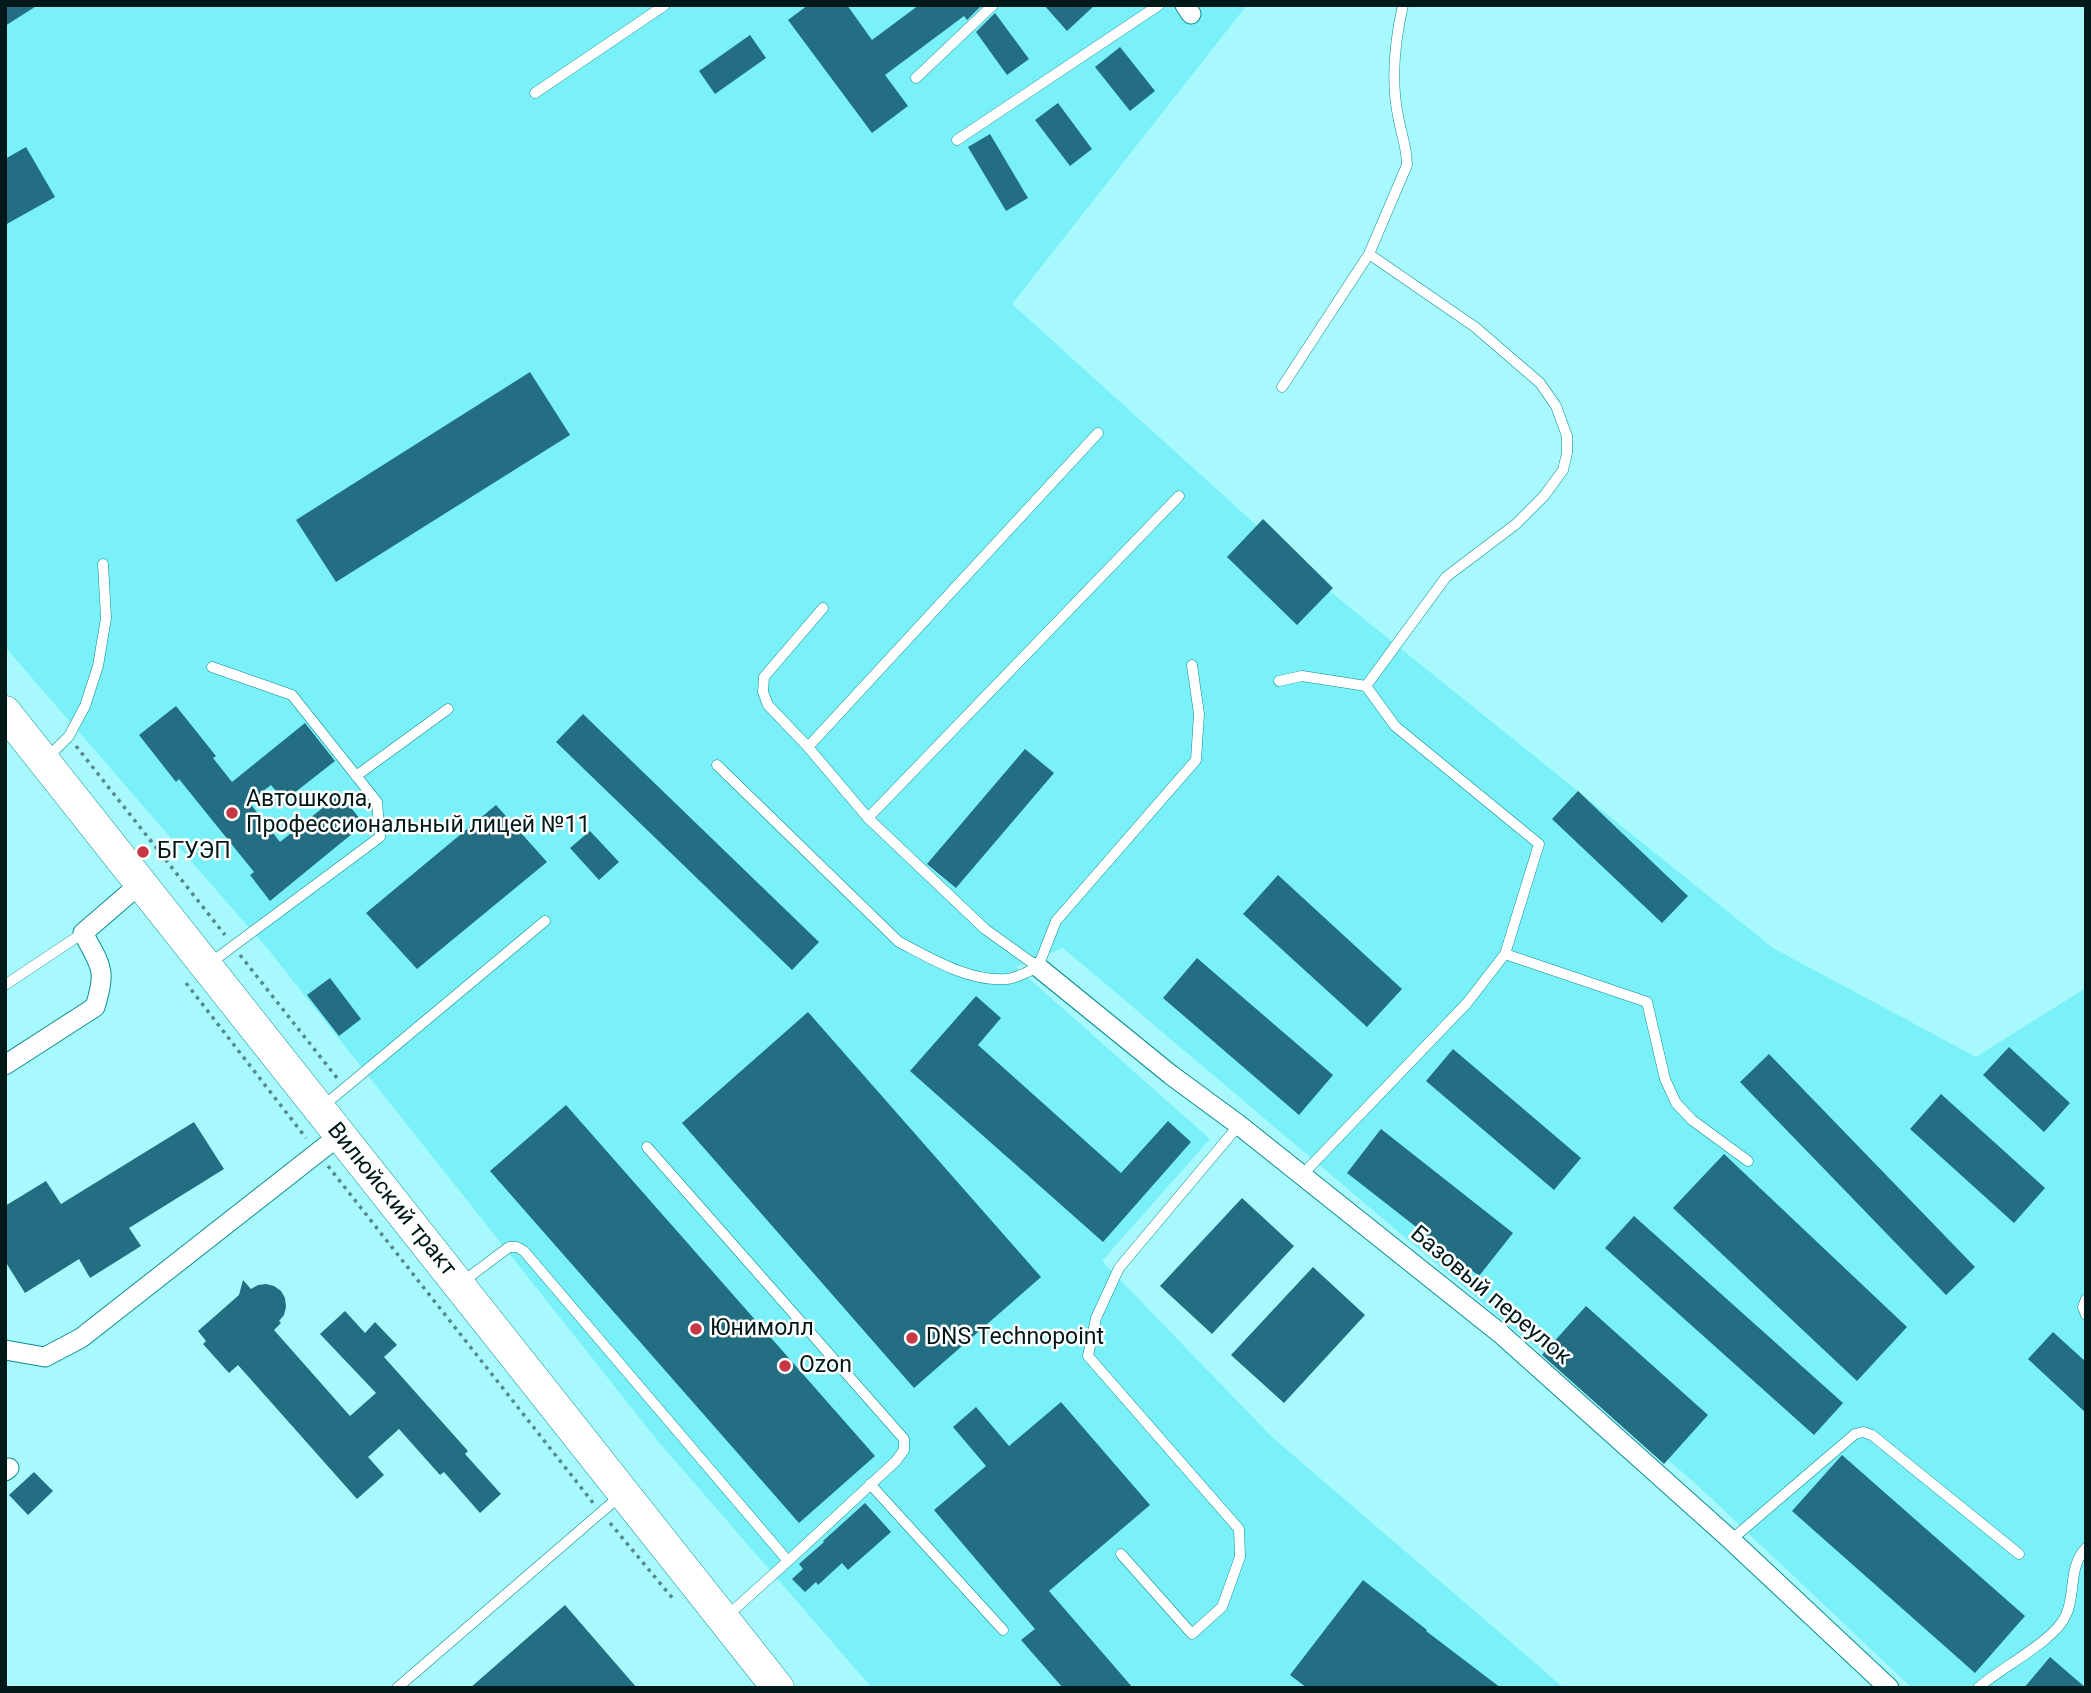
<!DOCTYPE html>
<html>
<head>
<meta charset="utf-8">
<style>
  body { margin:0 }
  #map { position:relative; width:2091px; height:1693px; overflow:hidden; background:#a8f9fe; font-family:Roboto,sans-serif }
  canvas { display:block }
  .frame { position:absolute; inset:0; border:7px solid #02191a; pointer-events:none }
</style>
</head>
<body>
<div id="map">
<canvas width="2091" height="1693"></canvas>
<div class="frame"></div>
</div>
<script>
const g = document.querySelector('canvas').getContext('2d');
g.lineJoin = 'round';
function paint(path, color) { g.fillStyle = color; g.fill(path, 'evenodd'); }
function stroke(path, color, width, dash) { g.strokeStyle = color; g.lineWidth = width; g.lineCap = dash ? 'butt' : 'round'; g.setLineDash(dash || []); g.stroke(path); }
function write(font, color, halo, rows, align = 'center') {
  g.font = font + ' Roboto,sans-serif'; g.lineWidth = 5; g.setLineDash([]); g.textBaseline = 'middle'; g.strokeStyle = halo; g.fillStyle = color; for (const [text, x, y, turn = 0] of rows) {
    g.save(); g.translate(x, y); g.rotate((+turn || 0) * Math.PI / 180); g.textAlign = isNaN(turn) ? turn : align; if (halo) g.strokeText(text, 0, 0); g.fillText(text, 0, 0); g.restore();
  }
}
const built = new Path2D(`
  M5,5H1247L1012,304L1328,590L1773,948L1976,1057L2086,988V1688H1912L1694,1482L1063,948L1016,967L1210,1139L1102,1261L1271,1436L1564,1688H872L657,1440L271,953L5,647Z`);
const building = new Path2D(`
  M5,5H38L5,26Z
  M808,5H847L872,40L919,5H982L967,20L964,16L885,75L908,106L872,133L788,20Z
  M1044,5H1095L1067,31Z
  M995,13L1029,59L1007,75L976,32Z
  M750,35L766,58L715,94L699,71Z
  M1120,47L1155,91L1130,111L1095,67Z
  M1058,103L1092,149L1070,166L1035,120Z
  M990,134L1028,198L1006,211L968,147Z
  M26,147L55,197L5,225V159Z
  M530,372L570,435L336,582L296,520Z
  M1263,519L1333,588L1297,625L1227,557Z
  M176,706L216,756L213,758L232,782L305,723L335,761L284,801L271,785L249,802L280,842L340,794L364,824L270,901L250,875L254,872L179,779L176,782L139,735Z
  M583,714L819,942L792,970L556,742Z
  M1025,749L1054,773L956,888L927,864Z
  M1578,791L1688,896L1662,923L1552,819Z
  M496,805L547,862L417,969L366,913Z
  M590,831L619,862L599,880L570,848Z
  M1278,875L1402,989L1367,1027L1243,914Z
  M1197,958L1333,1075L1299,1115L1163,998Z
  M330,978L361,1019L339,1036L307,995Z
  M976,996L1001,1018L978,1045L1121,1173L1168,1121L1191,1142L1103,1242L910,1071Z
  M808,1012L1041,1277L914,1388L682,1123Z
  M2009,1047L2070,1103L2044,1132L1983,1075Z
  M1453,1049L1581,1158L1554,1190L1426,1081Z
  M1769,1054L1975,1267L1946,1295L1740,1082Z
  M1941,1094L2045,1188L2014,1223L1910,1129Z
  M566,1105L875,1456L799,1523L490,1171Z
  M194,1122L224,1169L129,1228L141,1246L90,1278L79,1259L25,1293L5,1261V1206L46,1181L61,1204Z
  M1381,1129L1513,1233L1479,1276L1347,1173Z
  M1724,1154L1907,1327L1857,1381L1673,1208Z
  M1242,1198L1294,1246L1212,1334L1160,1286Z
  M1634,1216L1843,1403L1814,1435L1605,1248Z
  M1313,1267L1365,1315L1284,1403L1231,1355Z
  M243,1280L251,1289L258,1285L266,1284L274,1286L281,1291L285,1298L286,1307L284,1315L279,1321L281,1323L274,1330L350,1416L376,1393L320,1334L345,1311L365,1333L375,1322L397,1345L384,1357L468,1451L465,1454L501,1494L480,1513L444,1472L440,1475L399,1429L368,1457L384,1475L357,1499L238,1365L229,1373L203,1344L206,1341L198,1331L239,1295Z
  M1586,1306L1708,1415L1664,1464L1542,1355Z
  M2053,1332L2086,1362V1413L2028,1359Z
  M1061,1402L1150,1505L1049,1591L1133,1688H1063L1021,1640L1035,1629L934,1510L986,1466L953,1427L976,1407L1009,1446Z
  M1842,1455L2025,1616L1975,1673L1792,1511Z
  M34,1472L53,1491L28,1515L9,1495Z
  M865,1503L891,1532L848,1570L842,1563L818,1585L816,1582L805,1592L792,1579L803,1569L799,1564L824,1542L823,1541Z
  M1363,1580L1427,1630L1426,1631L1501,1688H1307L1290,1675Z
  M565,1605L637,1688H470Z
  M2050,1657L2086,1688H2024Z`);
const path = new Path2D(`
  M76,746L225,935
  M240,955L337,1078
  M186,983L306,1138
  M328,1166L594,1504
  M610,1523L674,1600`);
const lane = new Path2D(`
  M916,78L993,5
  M535,93L665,5
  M957,140L1159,5
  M1282,387L1369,254L1407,165C1407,148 1401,133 1398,116C1391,81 1395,40 1403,5
  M823,608L764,677L763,692L768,705L808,747L868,818L985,929L1038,967
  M1279,681L1302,676L1366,686L1395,726L1539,844L1505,954L1647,1002L1665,1079L1676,1103L1692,1120L1748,1161
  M1366,686L1446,577L1516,524L1544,496L1563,470L1567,453V436L1556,406L1540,383L1475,327L1369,254
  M808,747L1098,433
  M47,758L69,736L85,706L98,666L106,618L103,564
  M717,765L899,942C932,959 969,982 1007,979C1017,978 1029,971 1038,967L1056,921L1196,760L1199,714L1192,665
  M356,776L448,709
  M868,818L1179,496
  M209,964L380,837L377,802L292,695L212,667
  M5,985L83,933
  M322,1107L545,921
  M647,1147L904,1439V1450L896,1461L788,1561
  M1302,1175L1467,1003L1505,954
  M461,1283L509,1247H517L524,1251L788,1561L727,1616
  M2086,1299L2083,1307L2086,1315
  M870,1484L1003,1630
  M1731,1540L1855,1434L1863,1432L1872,1435L2019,1554
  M1121,1554L1192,1634L1222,1607L1240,1557L1239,1529L1088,1356L1096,1318L1119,1268L1239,1125
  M397,1688L620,1496
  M1978,1688C2000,1668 2056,1640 2066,1615C2076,1593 2068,1567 2086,1548`);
const street = new Path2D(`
  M1185,5L1191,14
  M1038,967L1171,1075L1239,1125L1501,1334L1731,1540L1889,1688
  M5,1065L95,1007C107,970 101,966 83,933L141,883
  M5,1350L45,1357L81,1338L340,1135
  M5,1471L9,1468`);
const primary = new Path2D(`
  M5,712L778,1688`);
const markers = [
  [232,813,7,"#c73744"],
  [143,852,7,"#c73744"],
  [696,1329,7,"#c73744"],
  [912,1338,7,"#c73744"],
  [785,1366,7,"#c73744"]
];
const poiNames = [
  ["Автошкола,",246,800],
  ["Профессиональный лицей №11",246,826],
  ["БГУЭП",157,852],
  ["Юнимолл",710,1329],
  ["DNS Technopoint",926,1338],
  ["Ozon",799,1366]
];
const streetNames = [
  ["Вилюйский тракт",391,1200,51],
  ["Базовый переулок",1490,1296,40]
];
paint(built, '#7af1f8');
paint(building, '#236e83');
stroke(lane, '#0a8d94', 11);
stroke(street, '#0a8d94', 21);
stroke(primary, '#0a8d94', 33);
stroke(path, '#55898c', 3.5, [3.5, 5]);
stroke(lane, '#fff', 10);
stroke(street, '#fff', 19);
stroke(primary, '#fff', 32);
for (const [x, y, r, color] of markers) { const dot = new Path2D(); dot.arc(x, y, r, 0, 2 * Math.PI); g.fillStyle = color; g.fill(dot); stroke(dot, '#fff', 2.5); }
write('23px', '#02191a', '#fff', poiNames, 'left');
write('23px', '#02191a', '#fff', streetNames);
</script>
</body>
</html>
